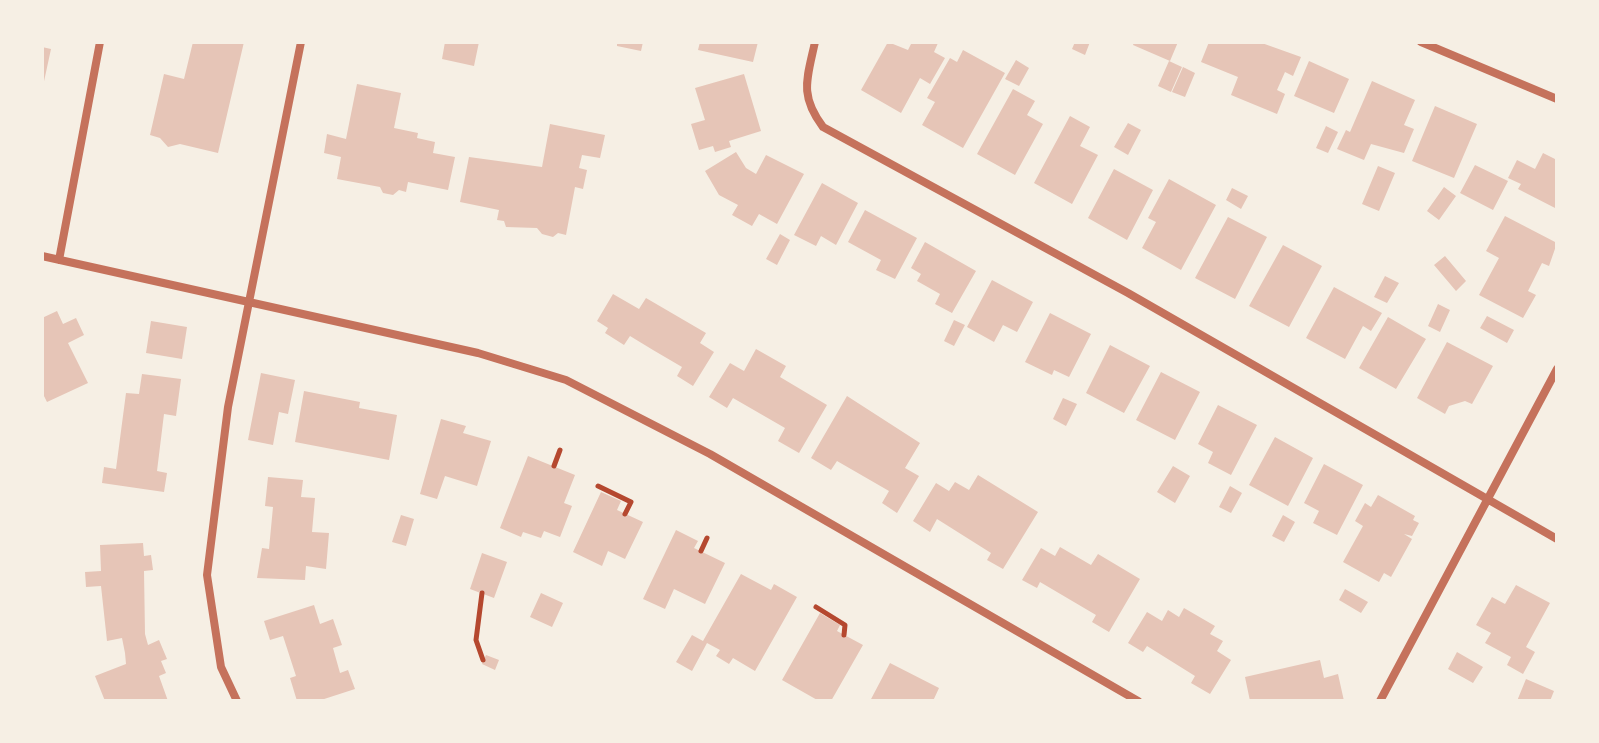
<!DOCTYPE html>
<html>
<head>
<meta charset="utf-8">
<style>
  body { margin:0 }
  #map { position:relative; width:1599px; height:743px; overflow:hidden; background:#f6efe4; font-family:"Source Sans 3",sans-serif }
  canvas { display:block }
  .frame { position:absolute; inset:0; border:44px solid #f6efe4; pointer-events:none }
</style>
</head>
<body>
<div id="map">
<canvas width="1599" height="743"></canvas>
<div class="frame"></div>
</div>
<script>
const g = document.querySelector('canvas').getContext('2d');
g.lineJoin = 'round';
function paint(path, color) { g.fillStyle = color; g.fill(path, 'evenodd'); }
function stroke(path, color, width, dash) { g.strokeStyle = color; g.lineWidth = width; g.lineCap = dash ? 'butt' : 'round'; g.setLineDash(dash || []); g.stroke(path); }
const building = new Path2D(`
  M193,42H244L218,153L180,144L168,147L160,138L150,135L164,74L184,79Z
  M445,42H479L474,66L442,59Z
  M617,42H643L641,51L617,46Z
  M700,42H758L753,62L698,50Z
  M888,42L908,50L912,42H936L938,43L934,52L945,58L930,84L920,78L901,113L861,90Z
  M1075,42H1090L1085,55L1072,49Z
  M1134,42H1178L1170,61L1133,45Z
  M1209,42H1259L1301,57L1293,76L1285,72L1277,90L1285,94L1277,114L1231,95L1238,77L1201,62Z
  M42,47L51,49L43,86L42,85Z
  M963,50L1005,73L963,148L922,125L935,102L927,98L950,58L957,62Z
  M1016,60L1029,68L1019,86L1005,79Z
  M1169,61L1182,67L1171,92L1158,86Z
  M1309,61L1349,79L1334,113L1294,96Z
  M1183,67L1195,73L1185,97L1172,92Z
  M744,74L761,131L729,141L731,147L715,152L713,146L699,150L691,124L705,120L695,88Z
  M1372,81L1415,100L1404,125L1414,129L1404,153L1371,144L1364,160L1337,149L1346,130L1350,132Z
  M357,84L401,93L394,128L418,133L417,138L435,142L433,153L455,157L448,190L408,182L406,192L399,190L393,195L383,193L380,187L337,179L341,157L324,153L327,134L346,139Z
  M1013,89L1035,101L1027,115L1043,124L1015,175L977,154Z
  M1435,106L1477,124L1454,178L1412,161Z
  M1070,116L1090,127L1080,146L1098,155L1072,204L1034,183Z
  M1128,123L1141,130L1128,155L1114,147Z
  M550,124L605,135L600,158L582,155L579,168L587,170L583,189L575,187L566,235L558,233L553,237L542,234L537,228L506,227L504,221L497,220L499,210L460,202L469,157L542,167Z
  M1326,126L1338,132L1328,153L1316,148Z
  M736,152L746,168L756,174L766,155L804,174L777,224L759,214L752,226L732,215L738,205L719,195L705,171Z
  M1543,153L1557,160V209L1518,189L1521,184L1508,178L1517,160L1535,169Z
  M1475,165L1508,181L1493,210L1460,193Z
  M1378,166L1395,173L1379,211L1362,204Z
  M1114,169L1153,190L1127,240L1088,218Z
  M1169,179L1216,205L1181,270L1142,248L1156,222L1148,218Z
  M822,183L858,203L836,245L821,236L816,246L794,235Z
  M1444,187L1456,196L1439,220L1427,211Z
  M1232,188L1248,196L1241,209L1226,200Z
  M865,210L917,238L895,279L876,270L881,260L848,242Z
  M1505,216L1557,243L1549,266L1542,263L1528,291L1536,295L1523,318L1479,295L1499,258L1486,251Z
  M1228,217L1267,237L1235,299L1195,278Z
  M780,234L790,240L777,265L766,259Z
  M925,242L976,271L952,313L935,304L940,294L917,281L921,274L911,268Z
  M1283,245L1322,266L1289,327L1249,306Z
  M1445,256L1466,281L1456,291L1434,265Z
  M1385,276L1399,283L1387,303L1374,297Z
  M992,280L1033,302L1017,332L1003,325L994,342L967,327Z
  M1334,287L1382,313L1371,331L1363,326L1345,359L1306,338Z
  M613,294L639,309L646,298L706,333L700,343L714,352L693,386L677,376L682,367L653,350L630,336L624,345L605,333L608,328L597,321Z
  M1438,304L1450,310L1440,332L1428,326Z
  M57,311L63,324L76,318L84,335L68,343L88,383L47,402L42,392V318Z
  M1050,313L1091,334L1069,377L1054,370L1052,375L1025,362Z
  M1487,316L1514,330L1507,343L1480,328Z
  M1388,317L1426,339L1396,389L1359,368Z
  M954,320L965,325L954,346L944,341Z
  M151,321L187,327L182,359L146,353Z
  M1447,342L1493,366L1472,404L1465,401L1449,406L1445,414L1417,398Z
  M1110,345L1150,366L1124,413L1086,393Z
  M756,349L786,366L780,377L827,405L799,453L778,441L785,428L733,398L727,408L709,397L730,363L744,371Z
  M1161,372L1200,392L1175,440L1136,420Z
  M261,373L295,380L288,414L279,412L273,445L248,440Z
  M142,374L181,379L176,416L164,414L157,471L167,473L164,492L102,483L104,467L116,469L126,393L139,394Z
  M304,391L360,402L359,408L397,415L389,460L295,442Z
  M847,396L920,443L905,468L919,476L897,513L882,503L889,491L837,461L831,470L811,458Z
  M1063,398L1077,404L1066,426L1053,419Z
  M1218,405L1257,425L1231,475L1208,463L1213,452L1198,444Z
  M441,419L466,426L463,433L491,441L477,486L445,476L437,499L420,494Z
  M1275,437L1313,458L1288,506L1249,485Z
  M528,456L575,475L564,503L572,506L560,537L544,531L541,538L523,532L521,537L500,528Z
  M1324,464L1363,485L1337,535L1313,523L1319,511L1304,503Z
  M1173,466L1190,476L1175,503L1157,492Z
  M978,475L1038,512L1003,569L987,560L991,553L937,519L930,532L913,521L936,483L949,491L955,482L969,490Z
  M268,477L303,480L301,497L315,498L312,532L329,533L326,569L306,566L305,580L257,578L262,548L269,549L273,507L265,506Z
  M1230,486L1242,493L1231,513L1219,507Z
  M601,492L621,501L617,510L643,522L625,559L608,551L602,566L573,552Z
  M1378,495L1415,516L1413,520L1419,523L1412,536L1404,534L1412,539L1391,577L1384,573L1379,582L1343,562L1363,526L1355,521L1365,503L1371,507Z
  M401,515L414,519L406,546L392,542Z
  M1283,515L1295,522L1284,542L1272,536Z
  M676,530L698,541L694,548L725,563L705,604L674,589L665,609L643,599Z
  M143,543L144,556L151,555L153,570L144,571L145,634L148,645L159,640L167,659L161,661L166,673L159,676L168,701H105L95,676L126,664L125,653L122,638L107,641L101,586L86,587L85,572L101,571L100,545Z
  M1060,547L1091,565L1098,554L1140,579L1109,632L1092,622L1096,615L1040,582L1037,588L1022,580L1041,548L1055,556Z
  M482,553L507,562L494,598L470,589Z
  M741,574L771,590L774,584L797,597L755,671L733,658L729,664L716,656L720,650L707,643L692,671L676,662L692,635L703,641Z
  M1516,585L1550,603L1526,647L1535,652L1523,674L1507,665L1511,657L1485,643L1491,633L1476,625L1492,597L1505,604Z
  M1345,589L1368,602L1361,613L1339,600Z
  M541,593L563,603L552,627L530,617Z
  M314,605L320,624L333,619L342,645L333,648L340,673L348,670L355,689L318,701H297L290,678L296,676L283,636L270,640L264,621Z
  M1184,608L1215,626L1210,634L1223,641L1217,651L1231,660L1210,694L1191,683L1195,676L1147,646L1143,652L1128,643L1147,612L1162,621L1168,610L1179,617Z
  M820,613L840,625L837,631L863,645L831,701H819L782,680Z
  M1457,652L1483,667L1473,683L1448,669Z
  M486,655L499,660L495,670L482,664Z
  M1320,660L1324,678L1338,674L1344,701H1250L1245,677Z
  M890,663L939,688L933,701H870Z
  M1526,679L1554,691L1550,701H1517Z`);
const path = new Path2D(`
  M554,466L560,450
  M598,486L631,502L625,514
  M701,551L707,538
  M482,593L476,640L483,660
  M816,607L845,625L844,635`);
const minor = new Path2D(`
  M815,42C807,79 799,95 823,127L1128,293L1557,539
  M1421,42L1557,99
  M42,256L478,353L566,380L710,454L1138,701
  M59,260L100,42
  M237,701L221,667L207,575L228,407L301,42
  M1380,701L1557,369`);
paint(building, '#e6c5b7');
stroke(path, '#b5482f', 5);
stroke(minor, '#c5725c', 8);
</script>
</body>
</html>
